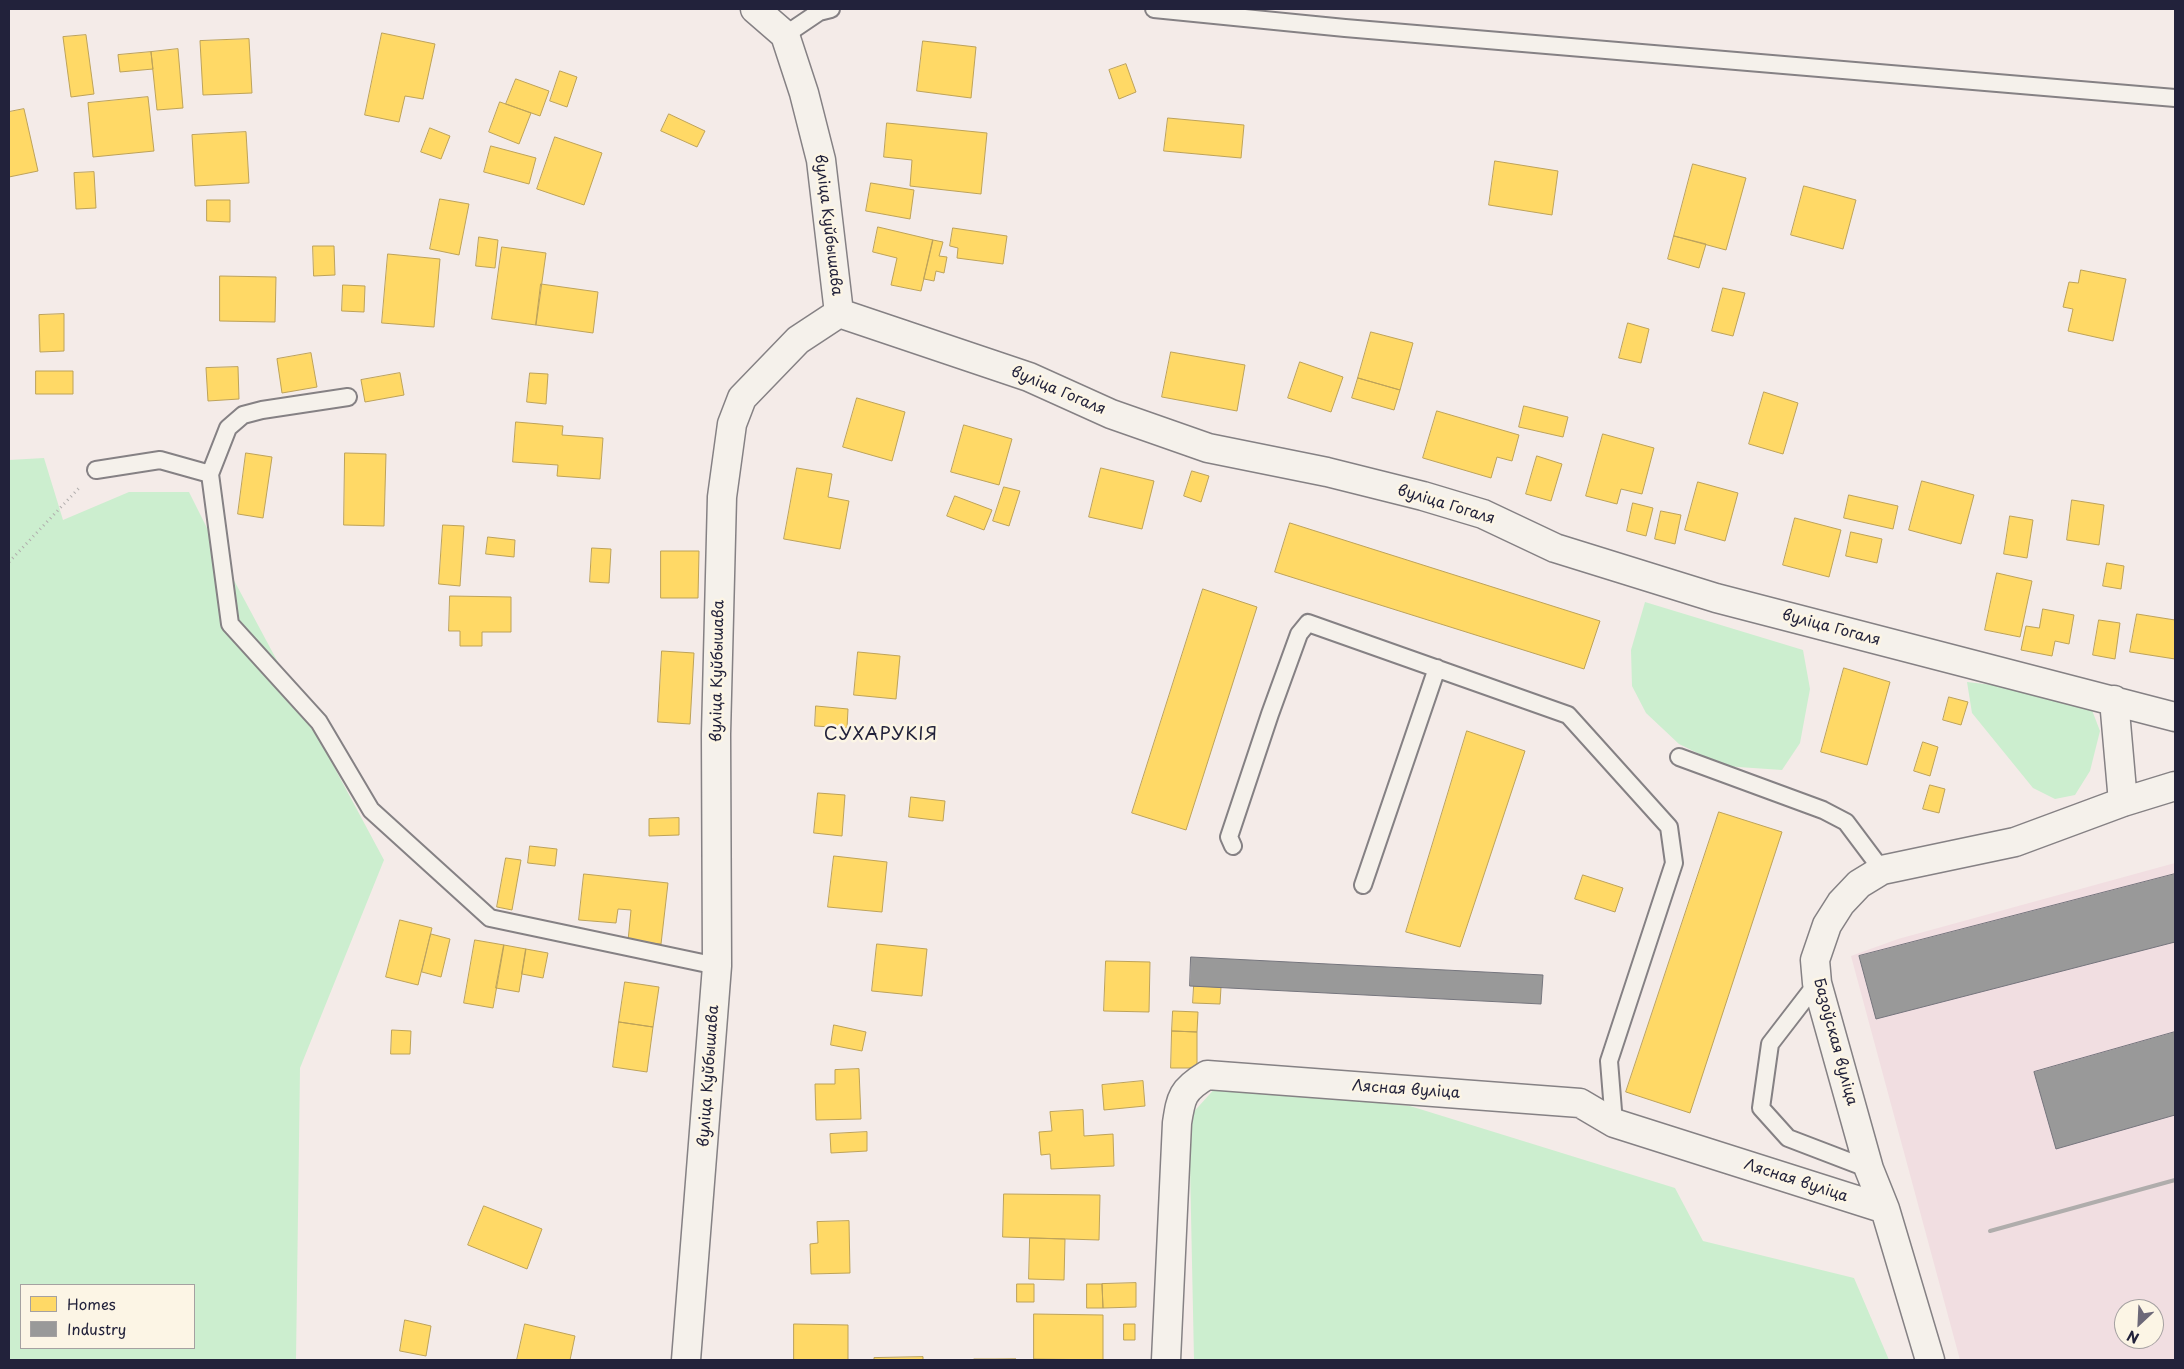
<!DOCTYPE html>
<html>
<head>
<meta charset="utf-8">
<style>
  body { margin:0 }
  #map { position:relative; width:2184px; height:1369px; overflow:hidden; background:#f4ebe8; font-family:"Playpen Sans",sans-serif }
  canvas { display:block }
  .frame { position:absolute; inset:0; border:10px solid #22223b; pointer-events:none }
  .legend { position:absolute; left:20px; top:1284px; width:175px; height:65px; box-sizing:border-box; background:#fcf5e5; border:1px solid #a5a1a1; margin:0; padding:6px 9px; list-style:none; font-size:15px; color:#22223b }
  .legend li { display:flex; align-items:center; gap:10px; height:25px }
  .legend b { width:25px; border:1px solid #a5a1a1 }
  .north { position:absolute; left:2114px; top:1299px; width:50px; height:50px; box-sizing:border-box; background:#fcf5e5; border:1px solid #a5a1a1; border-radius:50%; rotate:205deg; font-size:14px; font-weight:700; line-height:20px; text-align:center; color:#22223b }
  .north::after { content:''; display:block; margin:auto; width:18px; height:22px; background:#6c6878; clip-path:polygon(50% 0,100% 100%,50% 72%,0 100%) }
</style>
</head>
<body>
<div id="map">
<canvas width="2184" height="1369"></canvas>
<div class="frame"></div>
<ul class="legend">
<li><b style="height:14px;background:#ffd966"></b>Homes</li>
<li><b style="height:14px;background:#999"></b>Industry</li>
</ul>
<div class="north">N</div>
</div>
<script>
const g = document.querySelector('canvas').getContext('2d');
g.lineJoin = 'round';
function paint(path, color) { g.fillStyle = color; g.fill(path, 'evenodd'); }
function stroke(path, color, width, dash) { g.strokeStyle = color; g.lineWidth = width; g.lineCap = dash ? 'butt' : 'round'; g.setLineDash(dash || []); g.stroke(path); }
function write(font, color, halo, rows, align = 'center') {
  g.font = font + ' "Playpen Sans",sans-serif'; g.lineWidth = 5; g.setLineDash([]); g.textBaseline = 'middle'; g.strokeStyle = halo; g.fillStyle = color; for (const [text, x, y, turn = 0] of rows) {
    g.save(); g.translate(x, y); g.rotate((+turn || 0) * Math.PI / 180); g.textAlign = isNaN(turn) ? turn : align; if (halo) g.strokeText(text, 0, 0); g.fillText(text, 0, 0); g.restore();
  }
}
const built = new Path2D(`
  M2175,863V1360H1960L1851,956L1898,939ZM2124,1309H2154V1339H2124Z`);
const green = new Path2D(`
  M44,458L63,520L129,492H189L222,558L384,860L300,1068L296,1360H9V460ZM21,1285H194V1348H21Z
  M1645,602L1803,650L1810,689L1800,743L1782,770L1724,766L1679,744L1646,713L1632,686L1631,650Z
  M1967,682L2019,688L2090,705L2100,731L2090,771L2075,795L2055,799L2033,788L1972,713Z
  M1218,1085L1410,1106L1675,1188L1703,1241L1854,1278L1889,1360H1194L1189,1117Z`);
const homes = new Path2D(`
  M382,33L435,44L423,99L405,96L399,122L365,115Z
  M86,35L94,94L71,97L63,37Z
  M249,39L252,93L203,95L200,41Z
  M923,41L976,47L971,98L917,91Z
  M178,49L183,108L157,110L151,52Z
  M151,52L153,69L120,72L118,55Z
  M1126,64L1136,92L1119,99L1109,70Z
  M560,71L577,77L567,107L550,101Z
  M516,79L549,91L540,116L506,104Z
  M148,97L154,151L93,157L88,103Z
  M500,102L531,113L519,144L489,132Z
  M24,109L38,171L9,177V112Z
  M669,114L705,131L697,147L661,131Z
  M1168,118L1244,125L1241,158L1164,151Z
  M887,123L987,133L981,194L910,186L912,160L884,157Z
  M430,128L450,136L441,159L421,152Z
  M246,132L249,183L195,186L192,135Z
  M555,137L602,153L584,205L537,189Z
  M491,146L536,158L529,184L484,172Z
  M1495,161L1558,171L1552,215L1489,205Z
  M1693,164L1746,178L1726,250L1674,236Z
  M94,172L96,208L76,209L74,173Z
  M871,183L914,190L910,219L866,211Z
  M1804,186L1856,200L1843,249L1791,235Z
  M440,199L469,204L459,255L430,249Z
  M207,200H230V222L207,221Z
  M878,227L933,240L921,291L891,285L897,258L873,252Z
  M953,228L1007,236L1003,264L957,258L958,248L950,246Z
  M1674,236L1706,244L1699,268L1668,259Z
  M479,237L498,240L495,268L476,266Z
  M933,240L943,242L939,256L947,257L944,273L936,271L934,281L924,279Z
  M313,246H334L335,275L314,276Z
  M502,247L546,253L536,325L492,319Z
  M388,254L440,259L434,327L382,323Z
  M2081,270L2126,279L2113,341L2068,331L2073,309L2063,307L2069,282L2078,283Z
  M220,276L276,277L275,322L220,321Z
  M541,284L598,292L593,333L536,325Z
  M343,285L365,286L364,312L342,311Z
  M1723,288L1745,293L1733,336L1712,331Z
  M64,314V351L40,352L39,315Z
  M1628,323L1649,329L1641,363L1619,358Z
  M1371,332L1413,343L1400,390L1358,378Z
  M1171,352L1245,365L1237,411L1162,397Z
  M311,353L317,387L282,393L277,359Z
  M1300,362L1343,377L1331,412L1288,398Z
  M238,367L239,399L208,401L206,368Z
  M36,371H73V394H36Z
  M400,373L404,395L365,402L361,380Z
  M530,373L548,374L546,404L527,402Z
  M1358,378L1400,390L1394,410L1352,398Z
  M1764,392L1798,403L1783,454L1749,444Z
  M857,398L905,412L892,461L843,447Z
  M1524,406L1568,417L1563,437L1519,427Z
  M1437,411L1519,435L1512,461L1497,457L1491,478L1423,458Z
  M516,422L563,426L562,435L603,438L600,479L557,476L558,465L513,462Z
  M964,425L1012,439L999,485L951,472Z
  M1603,434L1654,448L1642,494L1621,489L1617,504L1586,496Z
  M246,453L272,457L263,518L238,514Z
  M345,453L386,454L384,526L344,525Z
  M1537,456L1562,464L1551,501L1526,494Z
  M797,468L832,474L828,497L849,501L840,549L784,539Z
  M1101,468L1154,481L1142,529L1089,517Z
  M1192,471L1209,476L1201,502L1184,496Z
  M1922,481L1974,495L1961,544L1909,530Z
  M1698,482L1738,493L1725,541L1685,530Z
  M1004,487L1020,491L1009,526L993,521Z
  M1849,495L1898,506L1893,529L1844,518Z
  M955,496L992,510L984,530L947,516Z
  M2072,500L2104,505L2099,545L2067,540Z
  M1633,503L1653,508L1646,536L1627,531Z
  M1661,511L1681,515L1675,544L1655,539Z
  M2010,516L2033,520L2027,558L2004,554Z
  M1795,518L1841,530L1829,577L1783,565Z
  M1290,523L1600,621L1584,669L1275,572Z
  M443,525L464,526L460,586L439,584Z
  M1851,532L1882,539L1877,563L1846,556Z
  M488,537L515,540L514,557L486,554Z
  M592,548L611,549L609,583L590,582Z
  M661,551H699L698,598H661Z
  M2107,563L2124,566L2121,589L2103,586Z
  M1997,573L2032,581L2020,637L1985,630Z
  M1203,589L1257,607L1186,830L1132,813Z
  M450,596L511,597V632H482V646H460V631H449Z
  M2043,609L2074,615L2069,644L2055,641L2052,656L2021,650L2026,626L2039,628Z
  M2137,614L2175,620V659L2130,652Z
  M2099,620L2120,623L2115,659L2093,655Z
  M662,651L694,653L690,724L658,722Z
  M858,652L900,656L896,699L854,695Z
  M1844,668L1890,682L1867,765L1821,752Z
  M1949,697L1968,702L1961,725L1943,720Z
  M816,706L848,709L847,728L815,726Z
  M1467,731L1525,751L1460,947L1406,932Z
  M1923,742L1938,747L1930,776L1914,771Z
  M1930,785L1945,789L1939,813L1923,809Z
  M818,793L845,795L842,836L814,833Z
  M911,797L945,801L943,821L909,817Z
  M1719,812L1782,832L1690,1113L1626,1092Z
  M679,818V835L649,836V819Z
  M530,846L557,849L555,866L528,863Z
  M834,856L887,862L882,912L828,907Z
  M506,858L521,860L512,910L497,907Z
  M584,874L668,883L661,944L628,941L631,910L618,909L616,923L579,920Z
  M1583,875L1623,888L1615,912L1575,899Z
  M400,920L432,928L418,985L386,977Z
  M431,934L450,939L441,977L422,972Z
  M475,940L504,945L493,1008L464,1003Z
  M877,944L927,949L922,996L872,991Z
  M504,945L526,949L519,992L496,988Z
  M526,949L548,953L543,978L522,974Z
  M1106,961L1150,962L1149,1012L1104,1011Z
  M625,982L659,987L653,1027L619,1022Z
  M1194,986L1221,987L1220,1004L1193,1003Z
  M1173,1011L1198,1012L1197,1032L1172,1031Z
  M619,1022L653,1027L647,1072L613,1067Z
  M834,1025L866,1032L862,1051L831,1045Z
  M392,1030L411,1031L410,1054H391Z
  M1172,1031L1197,1032V1068H1171Z
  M859,1069L861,1119L816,1120L815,1084H835V1070Z
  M1143,1081L1145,1106L1104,1110L1102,1085Z
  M1083,1110L1084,1136L1113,1134L1114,1166L1051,1169L1050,1154L1041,1155L1039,1132L1052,1131L1050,1112Z
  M867,1132V1151L831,1153L830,1134Z
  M1004,1194L1100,1195L1099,1240L1003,1237Z
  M484,1206L542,1229L527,1269L468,1245Z
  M849,1221L850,1273L811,1274L810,1244L818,1243L817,1222Z
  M1030,1238L1065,1239L1064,1280L1029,1279Z
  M1136,1283V1307L1103,1308L1102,1284Z
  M1017,1284H1034V1302H1017Z
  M1087,1284H1102L1103,1308H1087Z
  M1034,1314L1103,1315V1360L1034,1359Z
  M405,1320L431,1326L426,1356L400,1351Z
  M525,1324L575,1336L570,1360H517Z
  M794,1324L848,1325V1360H794Z
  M1124,1324H1135V1340H1124Z
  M923,1357V1360H874V1358Z
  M974,1359H1016L974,1360Z`);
const industry = new Path2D(`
  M2175,874V942L1876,1019L1859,956Z
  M1191,957L1543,975L1541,1004L1190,986Z
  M2175,1032V1115L2056,1149L2034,1072Z`);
const path = new Path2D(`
  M9,562L80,487`);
const service = new Path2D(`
  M1154,9L1345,28L2175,98
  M785,35L819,12L831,9
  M96,470L160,460L210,474L230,624L319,722L371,810L490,918L717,966
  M210,474L228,428L243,415L262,410L348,397
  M1679,757L1823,810L1846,822L1882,870
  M1233,846L1229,837L1270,714L1299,634L1308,623L1568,715L1669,827L1674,863L1609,1061L1614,1123
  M1363,885L1437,668
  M1817,983L1770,1044L1761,1108L1788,1138L1869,1169`);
const minor = new Path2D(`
  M755,9L785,35L804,93L821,160L839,313
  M839,313L1029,377L1111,414L1208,448L1327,472L1423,496L1483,514L1555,548L1716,598L2175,717
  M2114,700L2123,802
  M686,1360L717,966L716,734L722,497L732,424L742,398L798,340L839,313
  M1166,1360L1177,1123C1181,1097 1182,1090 1207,1075L1580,1103L1614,1123L1885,1209
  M1930,1360L1885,1209L1869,1169L1817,983L1815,960L1827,925L1841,903L1859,884L1882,870L2015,842L2123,802L2175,786`);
const rail = new Path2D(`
  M1990,1231L2175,1180`);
const streetNames = [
  ["вуліца Куйбышава",828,225,83],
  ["вуліца Гогаля",1058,391,23],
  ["вуліца Гогаля",1446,505,17],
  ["вуліца Гогаля",1831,628,15],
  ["вуліца Куйбышава",718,671,-89],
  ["Базоўская вуліца",1835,1042,75],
  ["вуліца Куйбышава",709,1076,-86],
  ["Лясная вуліца",1406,1090,4],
  ["Лясная вуліца",1796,1181,18]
];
const quarterNames = [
  ["СУХАРУКІЯ",881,735]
];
paint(built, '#f1dee1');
paint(green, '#cceecf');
paint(homes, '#ffd966');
stroke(homes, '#bda259', 1);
paint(industry, '#999');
stroke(industry, '#75757d', 1);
stroke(service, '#858184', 20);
stroke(minor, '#858184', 31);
stroke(path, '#b0adac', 3, [1, 4]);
stroke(service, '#f5f1eb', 16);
stroke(minor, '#f5f1eb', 28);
stroke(rail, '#b0adac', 4);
write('15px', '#22223b', '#fcf5e5', streetNames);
g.letterSpacing = '1px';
write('18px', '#22223b', '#fcf5e5', quarterNames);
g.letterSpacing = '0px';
</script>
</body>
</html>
